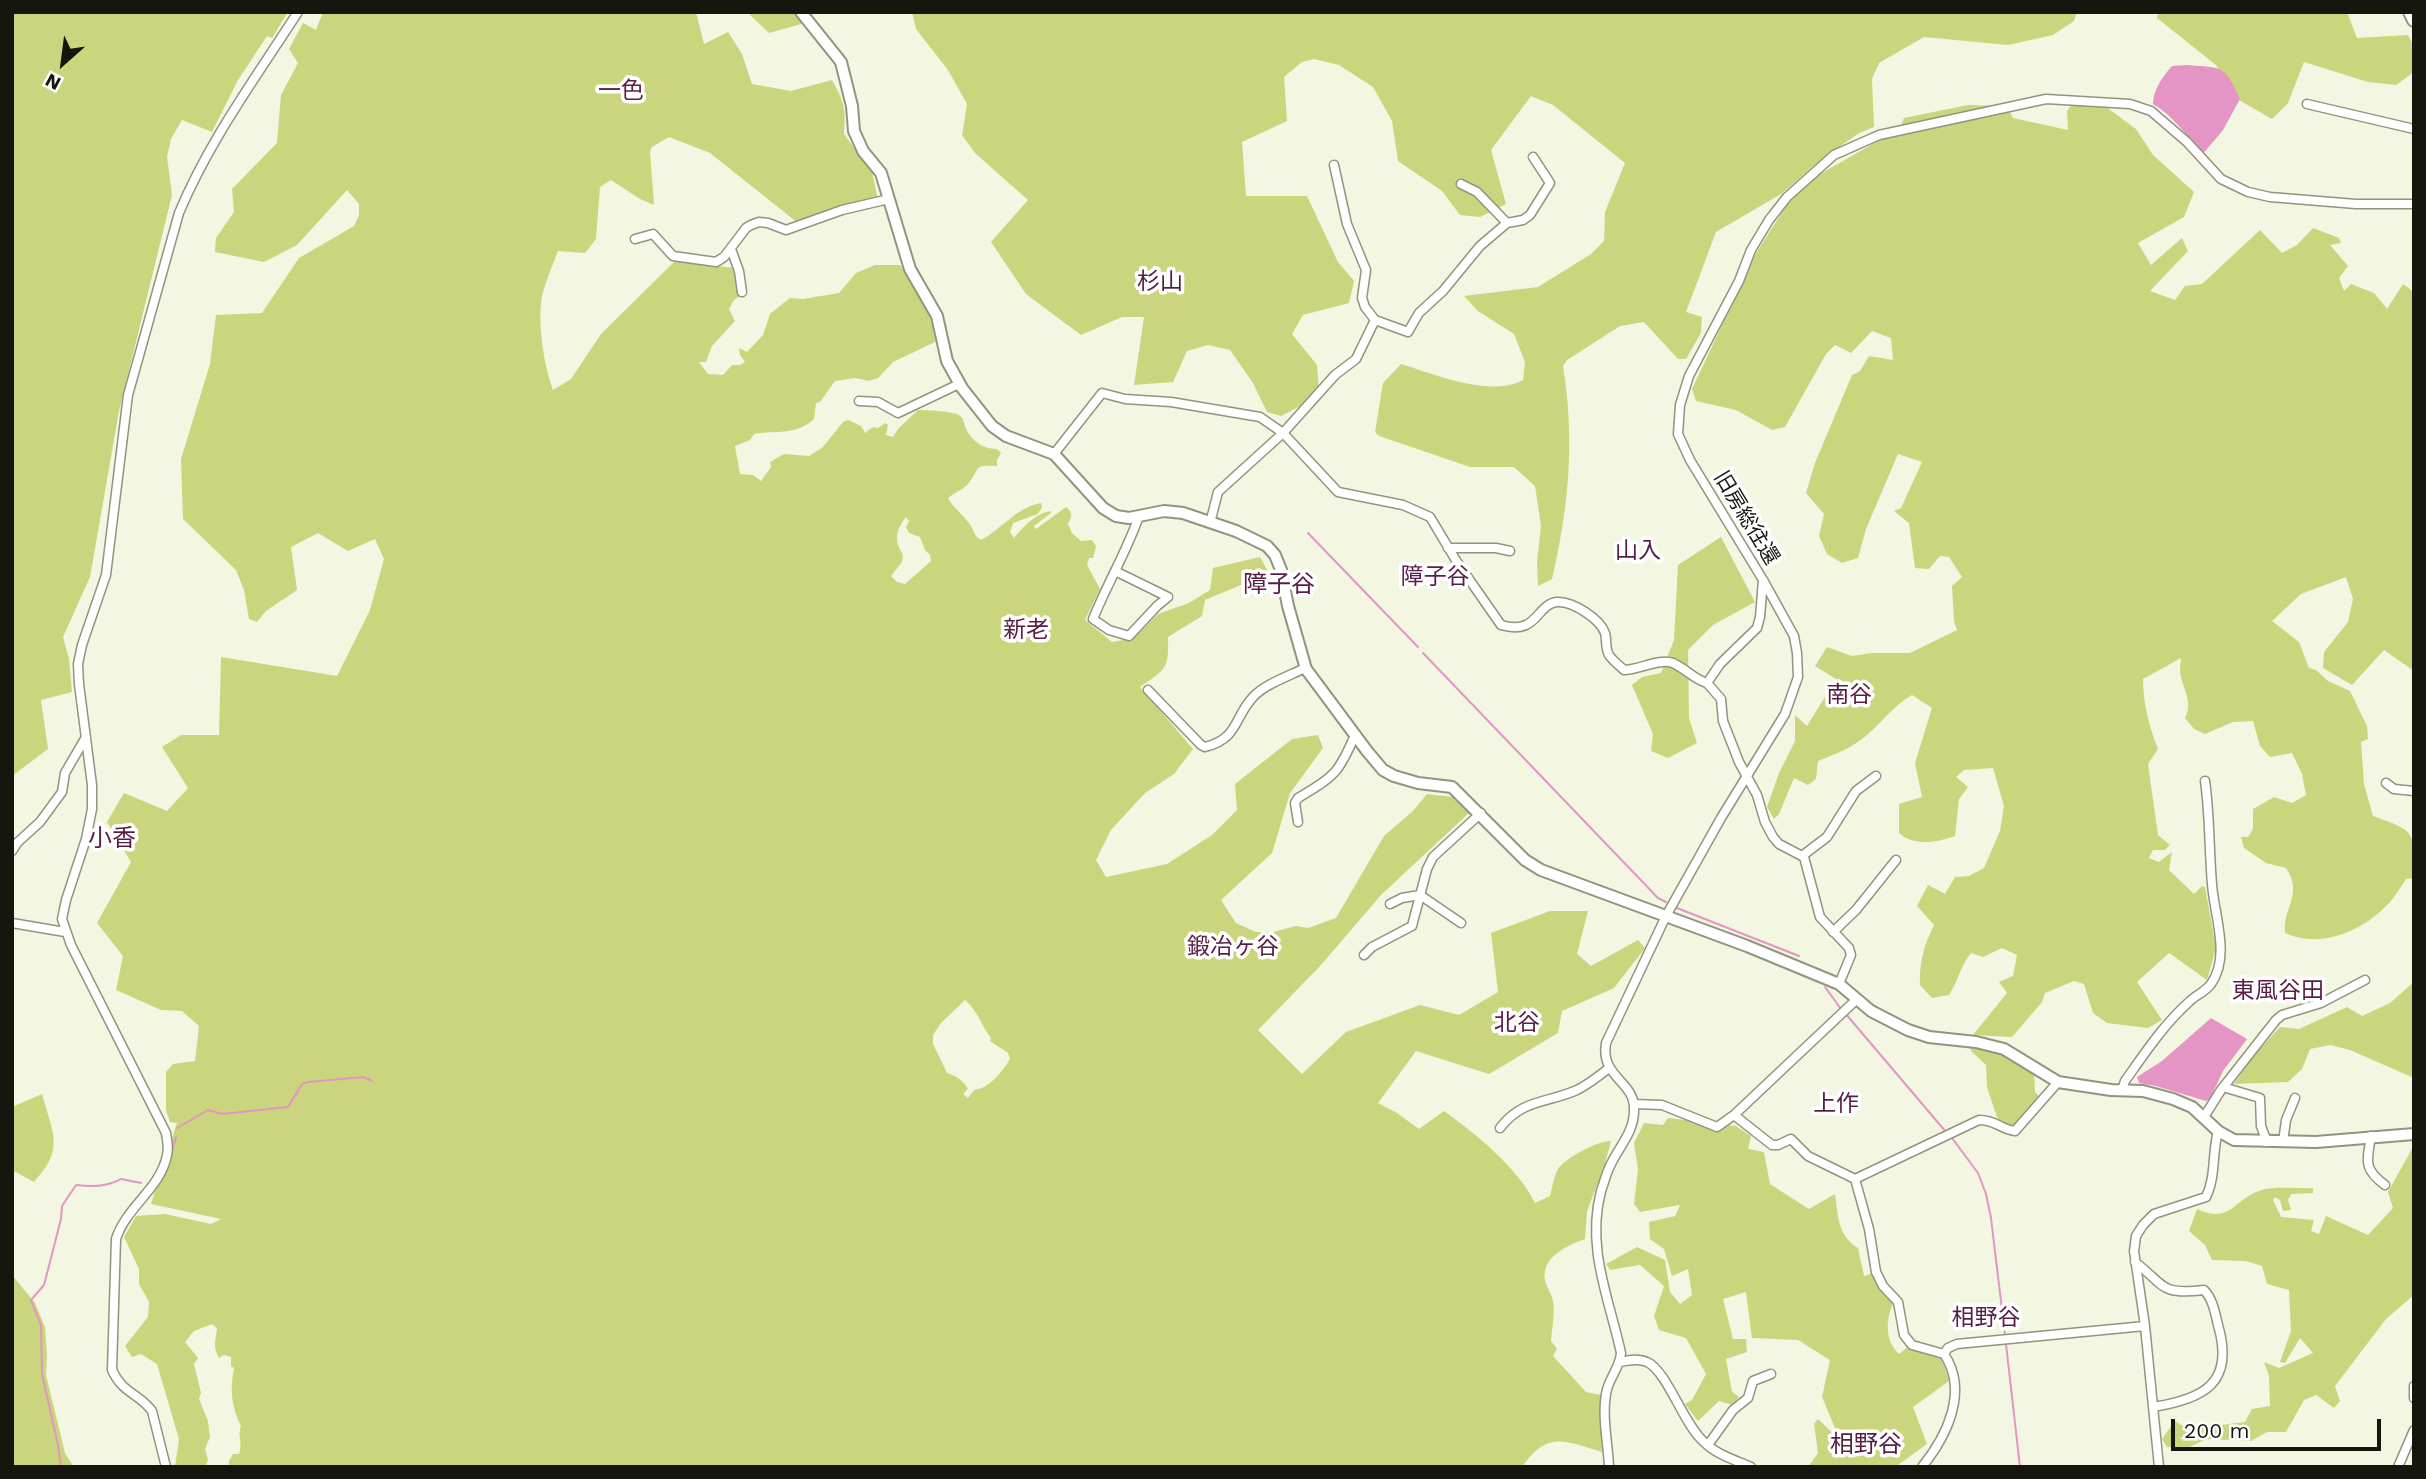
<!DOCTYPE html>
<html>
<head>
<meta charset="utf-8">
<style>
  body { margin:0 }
  #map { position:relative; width:2426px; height:1479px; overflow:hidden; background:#f3f6e0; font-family:"Work Sans",sans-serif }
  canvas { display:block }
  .frame { position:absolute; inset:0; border:14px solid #15160e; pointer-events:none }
  .north { position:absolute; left:28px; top:28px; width:70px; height:70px; -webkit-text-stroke:5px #fff; paint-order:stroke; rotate:208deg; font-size:19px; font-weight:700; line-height:28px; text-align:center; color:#15160e }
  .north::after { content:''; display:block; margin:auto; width:24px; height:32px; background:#15160e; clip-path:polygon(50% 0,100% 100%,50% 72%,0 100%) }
  .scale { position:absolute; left:2171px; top:1419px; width:210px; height:32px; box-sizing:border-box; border:4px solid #15160e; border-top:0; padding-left:9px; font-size:21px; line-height:24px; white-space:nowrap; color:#15160e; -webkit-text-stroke:5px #fff; paint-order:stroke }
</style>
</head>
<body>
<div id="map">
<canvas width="2426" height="1479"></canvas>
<div class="frame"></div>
<div class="north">N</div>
<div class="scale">200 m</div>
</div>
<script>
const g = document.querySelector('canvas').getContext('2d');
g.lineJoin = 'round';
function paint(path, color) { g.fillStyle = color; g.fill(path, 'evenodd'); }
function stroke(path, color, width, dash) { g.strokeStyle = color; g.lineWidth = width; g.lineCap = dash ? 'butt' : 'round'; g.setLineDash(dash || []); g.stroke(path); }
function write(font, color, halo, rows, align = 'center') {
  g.font = font + ' "Work Sans","Noto Sans JP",sans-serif'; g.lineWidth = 7; g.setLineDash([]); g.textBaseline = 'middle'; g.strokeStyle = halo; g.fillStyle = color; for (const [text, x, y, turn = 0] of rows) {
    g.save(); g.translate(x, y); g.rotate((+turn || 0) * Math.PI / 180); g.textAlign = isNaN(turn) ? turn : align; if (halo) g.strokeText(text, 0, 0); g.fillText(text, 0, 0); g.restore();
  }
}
const green = new Path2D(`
  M12,12H288L272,38L267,36L238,80L212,132L182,120L171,139L167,157L172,195L119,411L90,577L63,637L69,659L72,692L41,700L48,749L12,776Z
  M323,12H696L704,44L728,32L742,54L752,84L791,91L832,80C844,101 846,109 844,134L872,172L878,199C853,211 826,226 798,223L710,153L669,137L652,147L650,152L654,205L640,199L611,180L600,187L596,239L585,253L558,251C553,264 547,278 543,292C536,319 544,365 553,390L571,379L601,334L675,261L735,268L741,295L734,300L729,309L735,321L712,346L706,362H699L708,374L723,375L732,365H740L745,362L740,355L739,348L747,352L763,335L770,314L790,298L803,299L839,293L856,273L875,265H900C918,290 932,310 935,342L893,362L878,378L869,381L855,378L835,381L820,402L816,403L814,419C796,436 775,430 754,434L750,440L735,446L740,474L753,475L761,481L771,467L770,462L784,454L809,456L822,448L843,422L848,420L861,426L865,433L873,427L878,428L885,423L888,425L886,435L893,437L898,429L918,410C925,410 956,411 960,416C964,419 963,421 965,426C970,440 982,449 997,449L1001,453L997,460V466C971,465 982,468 967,485C962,490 954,493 948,498C954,509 964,515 971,526C975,533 974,536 981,540C1002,529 1017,507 1041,503L1042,507L1038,514L1013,523L1010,532L1014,538C1023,527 1036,513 1051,511V513L1034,526L1036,529L1066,507C1073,512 1072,517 1068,524L1072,533L1081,541L1092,540L1096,546L1093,558H1089L1087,565L1100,589L1085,620L1112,642L1134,638L1158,614L1189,603L1210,590L1213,568L1260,557L1271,577L1248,582L1205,600L1202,616L1168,637C1169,669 1166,669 1140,687L1193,749L1174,774L1145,793L1111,830L1096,860L1106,877L1167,864L1212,835L1237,810L1235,784L1292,739L1318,735L1323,748L1290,793L1272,853L1221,900L1236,923L1256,932H1273L1296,926L1308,928L1336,918L1384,836L1413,811L1427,794L1453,797L1470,812L1381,895L1321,965L1258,1030L1302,1074L1346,1032L1420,1005L1459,1015L1498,992L1491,933L1550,911H1588L1577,954L1591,966L1638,940L1645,948L1614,988L1562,1011L1558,1033L1489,1074L1416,1051L1378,1103L1397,1113L1419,1129L1444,1111C1475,1133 1519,1169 1535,1203L1550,1196C1552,1188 1554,1176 1558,1169C1565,1158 1599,1140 1611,1141L1604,1167L1587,1211L1585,1239C1568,1245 1541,1257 1545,1280C1546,1287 1552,1294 1553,1301C1555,1314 1552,1329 1551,1341L1557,1349L1553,1356L1586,1392L1601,1395L1602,1452C1566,1441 1547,1430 1522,1467H229V1461L233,1454H239C243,1444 237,1435 241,1426C231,1406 230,1389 234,1368L231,1366V1357L224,1355L219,1358C212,1346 216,1340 217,1328L212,1324L194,1331L185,1342L198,1358L194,1364L201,1393L199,1399L208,1421L210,1437L205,1449L208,1460L205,1467H175L179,1439L157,1364L141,1354L132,1357L125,1346L148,1317L149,1302L139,1284V1269L124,1237L136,1216L165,1214L211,1224L221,1219L151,1204L177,1123L170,1122L166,1110V1072L173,1064L195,1061L199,1026L182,1011L161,1010L116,990L123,956L97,923L131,862L107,822L124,793L167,811L188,788L162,747L181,735H219L221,657L337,676L370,610L384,559L375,539L348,551L318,533L291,547L297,590L266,611L257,622L249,619L244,590L236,570L183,519L181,459L210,364L216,315L262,313L299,258L354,226L359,215V204L347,190L297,245L264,262L215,252L216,238L234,212L232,189L277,143L281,95L298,63L289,49L303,23L316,30ZM906,517L909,521L906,527L909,533L920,537L925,550L930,555L931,561L905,584L897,582L891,576L902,562L903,555C894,541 895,531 906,517ZM965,1000C978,1011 981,1025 991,1038L990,1041L1008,1053L1010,1059C1003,1071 989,1089 974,1090L968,1098L963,1094L968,1089C964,1081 955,1075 947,1073L933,1044V1035L941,1023Z
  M747,12H795L805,23L769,33Z
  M912,12H2077L2074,21L2053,35L2008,45L1924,37L1879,63L1872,79L1874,127L1859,133L1818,162L1781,194L1716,232L1686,312L1702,317L1701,333L1686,359H1678L1644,322L1620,326L1567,360L1563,366C1575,440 1569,506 1552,579L1538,586L1537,562L1541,526L1535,486L1514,467H1470L1379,436L1375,432L1383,383L1401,364C1434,374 1490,398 1523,380L1525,362L1514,334L1478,311L1464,296L1538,287L1591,254L1604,241L1605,212L1625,163L1553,105L1531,96L1491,150L1506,204L1480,217L1460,215L1442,191L1398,161L1392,121L1373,87L1339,65L1314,59L1302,62L1284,77L1287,121L1242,142L1246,196H1307L1338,262L1354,281L1349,303L1303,315L1292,334L1317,365L1319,391L1304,404L1281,416L1267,412L1253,383L1230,350L1208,345L1187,351L1173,382L1134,385L1144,317H1122L1081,335L1026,294L991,242L1028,200L975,153L962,135L967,104L948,70L916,29Z
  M2158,12H2347L2357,38L2408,35L2414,47V72L2396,85L2368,82L2304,62L2288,103L2272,119L2239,100L2216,65L2157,18Z
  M2073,103L2106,107L2136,129L2153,155L2194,192L2184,217L2138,243L2151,265L2182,238L2188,251L2150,291L2175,300L2185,286L2202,284L2260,230L2282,253L2297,245L2313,228L2339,238L2341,243L2330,245L2348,266L2339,278L2344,291L2351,284L2374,293L2387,309L2403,284L2414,292V671L2384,650L2352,685L2323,668L2324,652L2348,622L2353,599L2346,577L2301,594L2272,621L2299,642L2309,668L2316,670L2328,681L2350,691L2367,726L2368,739L2361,742L2364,784L2373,816C2418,832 2414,832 2414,878L2406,879C2400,888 2394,899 2386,906C2361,932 2319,949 2285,933C2282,908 2304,895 2286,868L2266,863L2244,848L2241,837H2248L2253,829V809L2274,797L2292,803L2306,795L2302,774L2292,753L2270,757L2260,746L2253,721L2233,722L2205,734L2194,729L2185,718C2194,700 2181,687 2180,670C2180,666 2181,662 2181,658L2143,679C2143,704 2149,726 2158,749L2148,764L2158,835L2170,845L2165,850H2153L2149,858L2159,862L2172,852L2169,870L2194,894L2202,886L2205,887L2216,948L2207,980L2169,953L2137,982L2162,1020L2148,1028L2107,1023L2093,1013L2084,984L2074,981L2045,993L2042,1002L2012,1037L1973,1035L2007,993L1999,982L2013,976L2017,955L2002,948L1983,957L1971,953C1961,965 1958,981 1949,995L1932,998L1920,985C1919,963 1924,945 1934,925L1917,906L1928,885L1945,894L1955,877L1969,876L1984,868L2000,831L2004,806L1993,768L1964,770L1956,777L1968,787L1959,799L1955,836C1938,842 1914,847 1899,833V804L1922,797L1915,763L1932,708L1912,695C1889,708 1876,732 1853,745C1843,752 1829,756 1818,761L1816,779L1808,785L1794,778L1779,814L1774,819L1767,807L1779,773L1795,741V715L1807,726L1836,679L1815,666L1827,647L1852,656L1872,653H1910L1957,630L1954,621L1952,586L1962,577L1949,557L1940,556L1929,569L1915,568L1909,523L1894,511L1901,508L1922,462L1898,454L1866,529L1858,558L1842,563L1827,554L1819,536L1824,514L1806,493L1815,463L1852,375L1860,371L1869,356L1893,360L1891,338L1872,331L1851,353L1835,345L1826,354L1785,427L1772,430L1736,410L1696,401L1692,389L1756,253L1799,186L1806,182L1878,141L1897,135L1904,118L1968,105L2007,106L2013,118L2068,130L2067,111Z
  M1721,537L1755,602L1713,625L1688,650L1689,718L1697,743L1668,758L1651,751L1653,734L1632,685L1642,677L1661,673L1674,640L1678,565Z
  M2414,982V1078L2350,1050L2330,1045L2310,1049L2302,1069L2288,1082L2234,1084L2250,1060L2280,1027L2299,1029L2347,1007L2362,1016L2390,1003Z
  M1970,1046C1994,1046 2014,1060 2034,1072L2035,1092L2038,1095L2039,1103C2026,1116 2018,1133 1999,1123L1987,1087L1986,1065L1971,1051Z
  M42,1094C53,1135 65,1148 34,1182L12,1170V1107Z
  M1668,1118L1736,1126L1751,1136L1748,1149L1764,1152L1770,1184L1809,1209L1835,1194C1838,1216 1838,1236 1858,1248L1864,1276L1874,1273L1894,1301C1886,1318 1884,1340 1899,1354L1909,1346L1942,1357L1949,1381L1913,1407L1927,1444L1895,1467H1808L1818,1453L1814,1424L1818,1419L1840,1440L1822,1397L1830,1360L1798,1340L1752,1338L1746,1292L1723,1299L1733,1339H1746L1747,1352L1726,1359L1732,1392L1739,1397L1732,1405L1719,1401L1698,1421L1685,1404L1692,1400L1706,1374L1686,1338L1659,1330L1654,1316L1664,1286L1640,1265L1610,1270L1606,1264L1637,1247L1665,1260L1670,1292L1680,1304L1692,1295L1688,1269L1672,1276L1664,1249L1650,1239L1649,1222L1675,1216L1680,1205L1640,1212L1634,1204L1638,1169L1634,1143L1644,1123L1663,1125Z
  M2414,1145V1295L2386,1319L2335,1386L2340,1401L2334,1408L2316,1395L2304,1400L2286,1432H2267L2251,1441L2207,1439L2185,1449L2167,1447L2162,1439L2175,1421L2188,1429L2245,1422L2252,1409L2270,1406L2269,1376L2264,1362L2279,1368L2313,1353L2300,1338L2285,1363L2280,1362L2291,1331L2289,1290L2267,1284L2262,1266L2246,1261L2212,1260L2205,1245L2189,1231L2197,1209C2231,1225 2234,1198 2262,1190C2274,1186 2299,1189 2313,1188V1193L2291,1194L2288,1200L2291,1210L2283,1211L2280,1200L2275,1197L2273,1200L2281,1217L2314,1220L2311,1231L2319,1234L2326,1216L2368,1235L2393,1208L2388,1192Z
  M12,1275L35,1303L45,1327L47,1356L46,1375L65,1453L74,1467H12Z`);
const water = new Path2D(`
  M2187,65C2222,68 2224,64 2240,99L2223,130L2202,155C2188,136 2173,116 2153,104C2153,90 2163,76 2172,66Z
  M2211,1018L2247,1039L2223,1071L2210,1099L2206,1101L2156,1086L2139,1083L2137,1077L2162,1061Z`);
const stream = new Path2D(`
  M1308,533L1418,647
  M1423,653L1658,898L1666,902
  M1677,908L1799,956
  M1825,987L1841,1009
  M1845,1013L1946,1132
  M177,1128L208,1110L222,1114L288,1107L302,1084L308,1082L364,1077L372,1081
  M1952,1138L1978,1173L1986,1194L1991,1218L2005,1335
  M158,1184L165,1175L176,1137
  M2006,1344L2020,1467
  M61,1467L58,1445L42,1374L41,1325L31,1300L44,1285L61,1219L62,1206L76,1185C92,1187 107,1187 121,1179L141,1183`);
const minor = new Path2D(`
  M2307,104L2414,129
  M1334,165L1347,224L1366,270L1362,298L1365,307L1375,320L1408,332L1419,313L1443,291L1480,246L1507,223L1523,220L1530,215L1550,183L1533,157
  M1461,184L1477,192L1507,223
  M635,239L653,234L673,256L716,262L724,257L746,228L751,225L759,222L768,223L786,230L842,210L889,199
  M731,249L739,271L742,292
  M859,401L878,402L898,413L959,384
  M1054,454L1102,393L1125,399L1171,402L1260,417L1283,433L1338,492L1403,505L1430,517L1457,562L1501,625C1538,636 1536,604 1557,602C1573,601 1600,619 1605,633C1607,640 1605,649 1609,655C1612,660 1620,666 1624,670C1639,670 1659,658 1673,663C1686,669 1694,679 1707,683
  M1210,523L1218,492L1283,433L1335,375L1356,359L1375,320
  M1448,548H1496L1510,551
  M1115,571L1168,597L1157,606L1129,636L1109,630L1093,619C1107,584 1127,551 1139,516
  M1763,580L1760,617L1757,628L1720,664L1707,683L1721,699L1723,721L1739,762L1757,795L1765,822L1773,837L1779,844L1804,857L1820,917L1849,948L1851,955L1839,984
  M1148,690L1201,745L1205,747C1239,738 1233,719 1253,697C1265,684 1289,676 1305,668
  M2386,783L2394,789L2414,791
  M1298,822L1295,803L1298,798C1334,776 1338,775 1355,735
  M12,851L18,842L40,822L62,792L65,773L86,737
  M1802,856L1827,837L1856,791L1876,776
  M1390,904L1402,898L1420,895L1461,923
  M12,923L65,932
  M1833,932L1856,910L1896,860
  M1364,955L1372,947L1412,926L1427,869L1433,857L1481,813
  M2223,1087L2260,1098L2261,1126L2267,1142
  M2122,1090L2125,1081C2145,1053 2164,1024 2190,1001C2196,995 2205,992 2211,984C2231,956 2214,915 2212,884C2209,849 2210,816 2205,781
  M1634,1104L1662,1105L1717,1127L1734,1115L1857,999
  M1734,1115L1772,1145H1778L1791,1139L1808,1156L1855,1179L1869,1229L1876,1272L1883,1286L1898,1302L1904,1335L1912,1345L1944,1354C1969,1391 1947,1436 1922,1467
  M2204,1117L2221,1090L2276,1020L2282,1015L2321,1003L2365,980
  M1500,1128C1522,1099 1548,1103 1577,1090C1589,1084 1599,1076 1609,1068
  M2371,1136C2367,1161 2363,1169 2385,1185
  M2283,1142L2286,1120L2295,1098
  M1855,1179L1979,1120C1996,1120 2000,1129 2015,1131L2058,1082
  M2135,1262C2166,1286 2159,1295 2204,1290C2213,1299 2215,1313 2218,1325C2235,1383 2204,1399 2153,1407
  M1944,1354L1948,1348L1957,1344L2145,1326
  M1620,1362C1629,1360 1639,1358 1647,1362C1667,1371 1683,1423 1703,1441C1715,1454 1735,1460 1751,1467
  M2414,1386V1398
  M1708,1445L1733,1410L1748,1398L1753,1381L1771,1374
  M166,1467L152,1411C139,1393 123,1394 112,1370L116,1239C126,1207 161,1188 167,1155C169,1148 167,1140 166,1133L71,945L62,919L66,900L86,839L92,809V785L79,684L78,664L82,645L106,575L128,395L179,213C209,141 256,77 298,12
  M1609,1467C1608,1443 1602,1418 1606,1394C1608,1379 1620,1368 1621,1353C1609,1298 1586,1248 1601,1191C1604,1183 1606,1174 1610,1166C1619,1146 1635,1132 1634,1108C1634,1081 1600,1077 1606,1043L1666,916L1721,818L1785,714L1798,677L1797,653L1794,636L1763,580L1690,460L1678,434L1680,405L1689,376L1739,281L1751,250L1769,220L1787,197L1834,155L1879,135L2046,99L2130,104L2151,111L2187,142L2221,179L2248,192L2270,197L2356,204H2414
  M2159,1467L2145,1326L2134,1251L2136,1236L2143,1225L2154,1214L2206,1197C2216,1177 2212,1153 2218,1131
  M2398,1467L2414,1430`);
const tertiary = new Path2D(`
  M801,12L841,62L852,106L854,131L863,151L881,173L910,269L937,316L947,361L962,388L992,426L1006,436L1054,454L1103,508L1116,516L1129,518L1164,511L1183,513L1236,531L1267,546L1275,555L1281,570L1288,606L1306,669L1367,751L1383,770L1394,776L1418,783L1452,787L1525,860L1541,870L1747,946L1839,984L1871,1011L1908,1030L1929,1037L1976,1042L2004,1049L2058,1082L2111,1090L2143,1091L2173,1099L2192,1107L2218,1131L2234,1140L2316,1142L2414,1134`);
const secondary = new Path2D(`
  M2410,12L2414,20`);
const streetNames = [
  ["旧房総往還",1746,518,59]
];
const neighbourhoodNames = [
  ["一色",621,91],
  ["杉山",1160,282],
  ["山入",1638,551],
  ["障子谷",1435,577],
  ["新老",1026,630],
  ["南谷",1849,695],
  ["鍛冶ヶ谷",1233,947],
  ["東風谷田",2278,991],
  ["北谷",1517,1023],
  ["上作",1836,1104],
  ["相野谷",1986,1318]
];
const quarterNames = [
  ["障子谷",1279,585],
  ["小香",112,839],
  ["相野谷",1866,1445]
];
paint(green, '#cbd57e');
paint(water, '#e494c5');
stroke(stream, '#e494c5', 2);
stroke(minor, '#91947f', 11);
stroke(tertiary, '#91947f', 14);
stroke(secondary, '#91947f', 16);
stroke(minor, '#fff', 8);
stroke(tertiary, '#fff', 10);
stroke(secondary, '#fff', 12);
write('21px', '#15160e', '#fff', streetNames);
write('23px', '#581d44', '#fff', neighbourhoodNames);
write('24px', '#581d44', '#fff', quarterNames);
</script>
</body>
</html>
